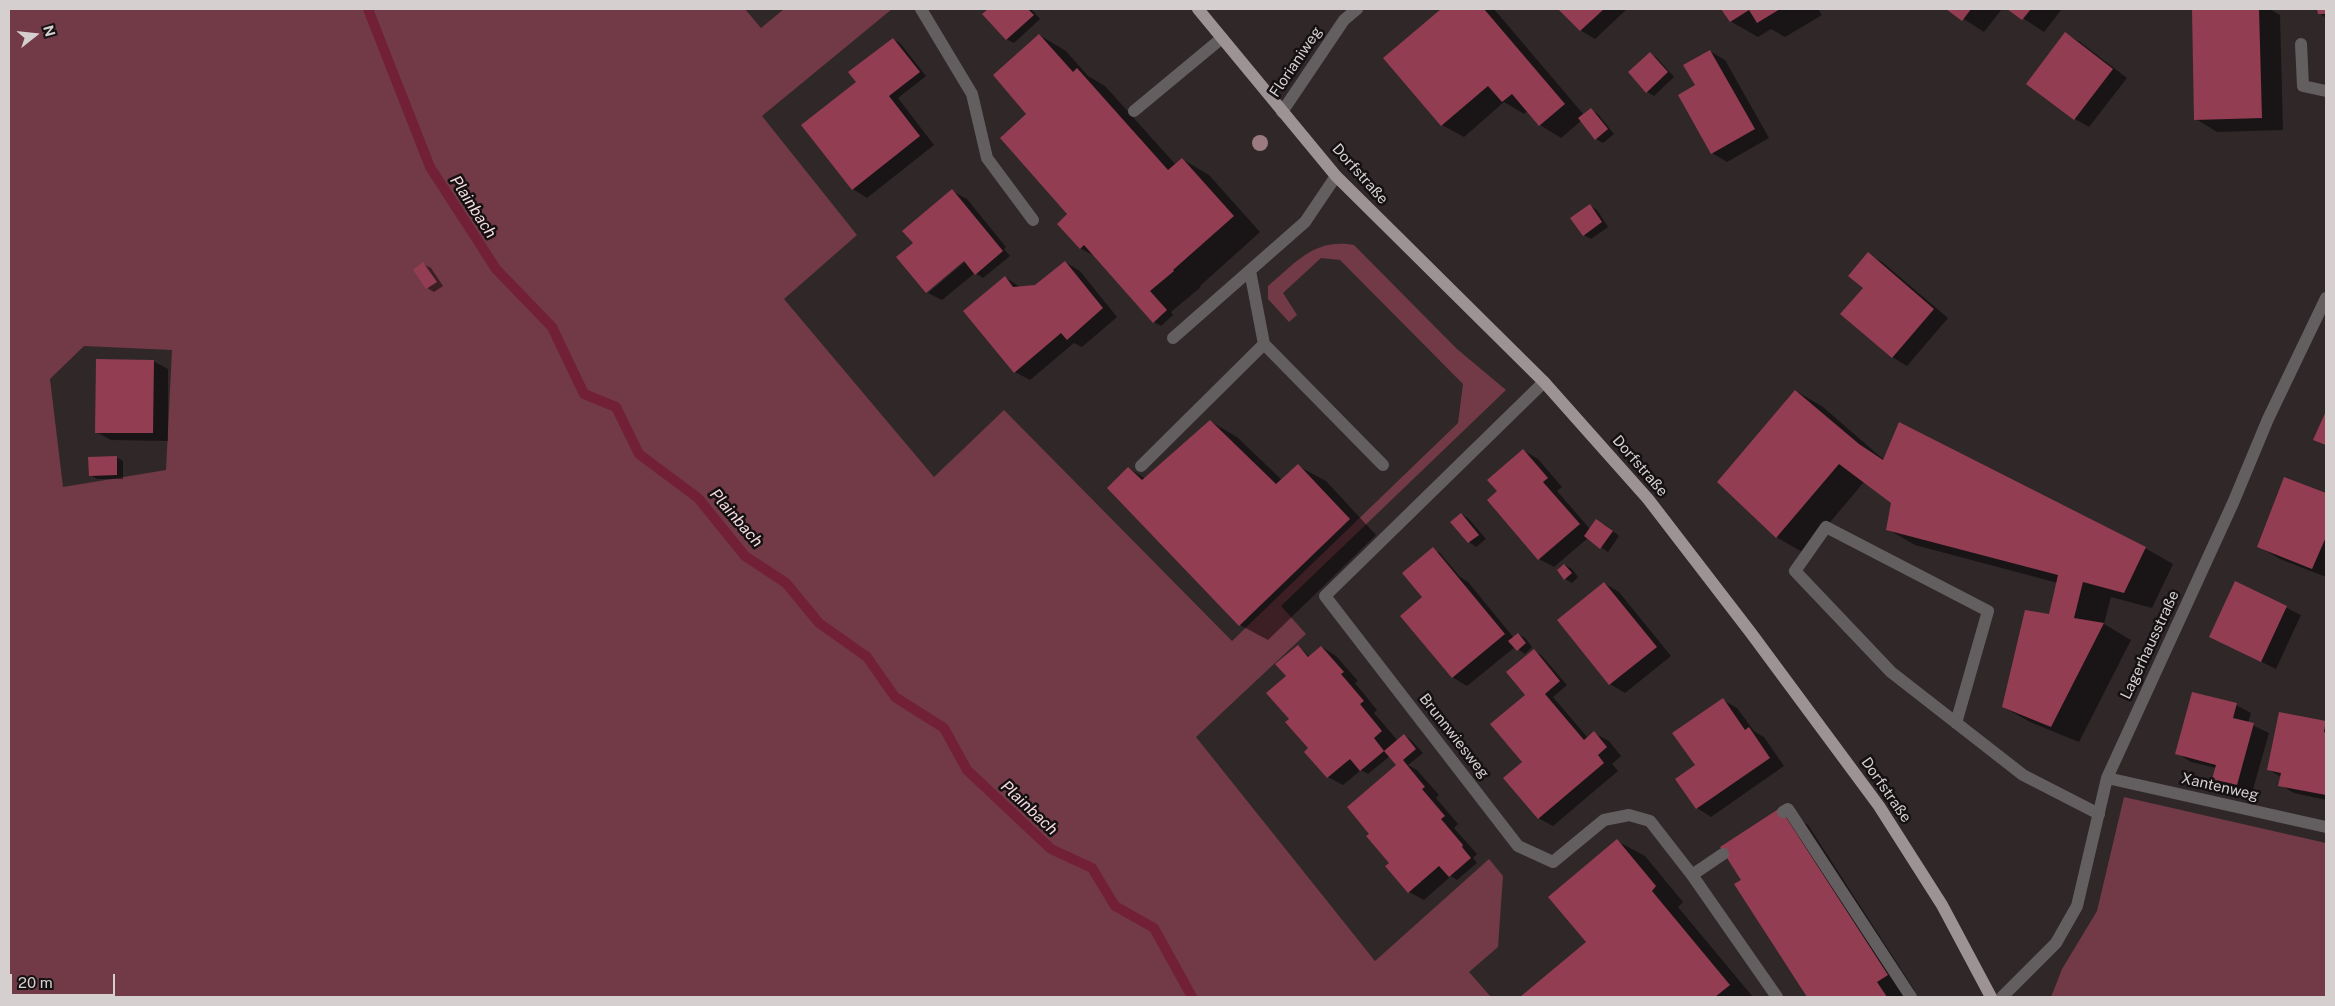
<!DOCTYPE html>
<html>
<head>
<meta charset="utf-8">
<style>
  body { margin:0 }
  #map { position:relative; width:2335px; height:1006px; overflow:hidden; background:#302729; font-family:"Public Sans",sans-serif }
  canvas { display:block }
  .frame { position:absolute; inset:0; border:10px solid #d5cfd0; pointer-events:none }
  .north { position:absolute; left:10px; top:10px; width:50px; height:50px; -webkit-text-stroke:4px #151112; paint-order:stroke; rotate:74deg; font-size:14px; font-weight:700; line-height:20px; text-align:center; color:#d5cfd0 }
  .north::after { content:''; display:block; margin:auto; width:18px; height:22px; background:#d5cfd0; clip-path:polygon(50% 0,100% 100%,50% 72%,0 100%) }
  .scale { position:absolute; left:10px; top:974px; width:105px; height:22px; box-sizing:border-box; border:2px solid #d5cfd0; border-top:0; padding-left:6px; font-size:15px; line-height:18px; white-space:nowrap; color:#d5cfd0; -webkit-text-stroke:4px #151112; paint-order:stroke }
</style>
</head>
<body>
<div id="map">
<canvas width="2335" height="1006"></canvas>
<div class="frame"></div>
<div class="north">N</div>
<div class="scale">20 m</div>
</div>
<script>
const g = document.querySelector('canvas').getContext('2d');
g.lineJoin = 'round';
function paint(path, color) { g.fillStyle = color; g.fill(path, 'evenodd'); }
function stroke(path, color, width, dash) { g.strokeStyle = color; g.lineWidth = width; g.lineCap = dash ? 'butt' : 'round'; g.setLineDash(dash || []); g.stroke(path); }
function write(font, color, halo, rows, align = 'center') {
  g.font = font + ' "Public Sans",sans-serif'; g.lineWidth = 5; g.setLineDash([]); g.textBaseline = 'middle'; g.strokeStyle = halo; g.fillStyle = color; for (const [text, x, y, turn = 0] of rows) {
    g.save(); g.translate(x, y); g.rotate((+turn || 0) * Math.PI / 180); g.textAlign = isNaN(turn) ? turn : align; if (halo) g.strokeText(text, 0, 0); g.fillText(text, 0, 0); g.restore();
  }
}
const green = new Path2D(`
  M9,9H745L761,28L784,9H892L762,116L857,235L784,299L934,477L1004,410L1232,641L1458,423L1463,384L1340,260L1321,258L1283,293L1297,315L1289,322L1268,299V286C1297,262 1314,238 1354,245L1457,349L1506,390L1281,606L1306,634L1196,737L1375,961L1489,859L1503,876L1498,947L1469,972L1491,997H9ZM84,346L172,350L166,470L63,487L50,379Z
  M2124,797L2326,843V997H2051L2062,969L2097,911Z`);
const shadow = new Path2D(`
  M989,9H1031L1040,19L1014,43L1006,39L984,14Z
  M1443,9H1494L1584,115L1591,110L1598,114L1614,134L1603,143L1596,139L1581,121L1561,138L1540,125L1528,111L1524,114L1504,102L1464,137L1442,125L1385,58Z
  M1560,9H1627L1595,39L1580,30Z
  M1723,9H1818L1822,15L1785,37L1771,29L1758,37L1730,21Z
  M1948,9H2002L1984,32Z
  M2009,9H2062L2044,32Z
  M2193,9H2270L2280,15L2283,130L2217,132L2196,119Z
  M2319,9H2326V18L2319,13Z
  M2066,34L2080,42L2127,78L2089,127L2075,119Z
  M1039,35L1066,51L1088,76L1105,86L1176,165L1182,159L1209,175L1260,232L1200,286L1201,287L1171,312L1173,315L1161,326L1154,322L1096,257L1080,248L1028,114Z
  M893,39L900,43L926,76L898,98L934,145L867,198L853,189L858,83Z
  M1710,51L1725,60L1769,138L1727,162L1712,153L1697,86Z
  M1650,53L1657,58L1674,77L1654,96L1647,92Z
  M952,191L967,199L1006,247L1004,249L1010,256L983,278L975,273L942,300L928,293L966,261L914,243Z
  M1590,206L1597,210L1608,227L1591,239L1584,235Z
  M1868,254L1882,262L1948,318L1907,366L1892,357L1864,288Z
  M1065,262L1080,271L1117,317L1082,347L1074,343L1030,380L1015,372L1005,277L1021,288L1035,286Z
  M423,264L431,268L443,286L434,292L427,288Z
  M153,361L168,369V441L111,440L96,432Z
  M1796,391L1823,407L1884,460L2145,548L2173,564L2152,608L2111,597L2104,624L2131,640L2079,742L2030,722L2003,707L2049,615L2058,583L1915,545L1887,529L1892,502L1864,482L1804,553L1776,537Z
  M1210,421L1237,437L1282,480L1298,466L1326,481L1376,535L1268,640L1240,625L1128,468L1146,479Z
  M1523,450L1538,459L1562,487L1557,491L1590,529L1604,524L1619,536L1608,552L1588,538L1554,567L1539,559L1489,500L1499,491Z
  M116,457L123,461V479H97L90,475Z
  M2285,479L2326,495V577L2280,559L2258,546Z
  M1461,514L1468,518L1486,539L1476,547L1469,542L1452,522Z
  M1433,549L1440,553L1460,577L1468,582L1514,638L1518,634L1525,638L1532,647L1525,654L1515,647L1467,686L1452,677L1424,597Z
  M1565,565L1572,569L1578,577L1572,583L1565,579Z
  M1604,583L1619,592L1671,656L1625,693L1610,684Z
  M2236,583L2301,615L2276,669L2211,637Z
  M1298,646L1310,657L1322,647L1336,656L1358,681L1355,683L1377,710L1374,713L1398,741L1404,735L1411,740L1423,753L1408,765L1417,770L1439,795L1436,798L1458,824L1454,828L1477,854L1473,858L1477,863L1457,880L1451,876L1424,900L1409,892L1371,834L1398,765L1390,756L1368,774L1361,770L1343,785L1328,777L1291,720L1287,676Z
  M1534,651L1541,655L1567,685L1553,697L1588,738L1594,733L1609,741L1621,756L1612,764L1618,771L1553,826L1538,818L1524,762L1528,694Z
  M1723,700L1737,708L1754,731L1764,737L1784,766L1711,817L1697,808V765Z
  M2236,705L2251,713L2248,723L2269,733L2252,793L2228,786L2214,778L2216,768L2191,762L2177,753Z
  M2325,722L2326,800L2294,793L2280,785L2281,777L2269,770Z
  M1780,809L1808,825L1915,991L1905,997H1809L1736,885L1742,880Z
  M1617,841L1645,856L1683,902L1678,907L1753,997H1522L1588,942Z`);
const stream = new Path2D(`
  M368,9L430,167L496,269L552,327L584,394L616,407L639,454L698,498L745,556L786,583L819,623L867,657L895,697L944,728L967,770L1051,849L1092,868L1115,906L1154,928L1192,997`);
const building = new Path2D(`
  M988,9H1028L1034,15L1006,40L982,14Z
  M1441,9H1484L1565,104L1539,126L1512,94L1502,102L1488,86L1441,126L1383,58Z
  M1558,9H1604L1580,31Z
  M1721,9H1780L1757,23L1749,10L1730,22Z
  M1946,9H1971L1962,21Z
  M2007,9H2031L2022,20Z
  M2192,9H2259L2262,118L2194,120Z
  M2317,9H2326V14H2318Z
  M2065,32L2113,69L2074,120L2026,84Z
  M1039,34L1073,72L1077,68L1168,170L1182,158L1234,216L1173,270L1174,271L1150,291L1167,310L1153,323L1084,245L1080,249L1057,224L1067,214L1000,138L1026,114L993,75Z
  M893,38L920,72L889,96L920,136L852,190L801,125L856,82L848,72Z
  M1710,50L1755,129L1711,154L1678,95L1695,85L1683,65Z
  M1650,52L1668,72L1646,93L1628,72Z
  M1591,108L1608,129L1595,140L1578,118Z
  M952,189L1003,251L975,275L964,261L926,293L896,257L913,243L902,231Z
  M1590,204L1602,222L1583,236L1570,218Z
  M1868,252L1934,309L1892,358L1840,314L1863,288L1848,276Z
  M1065,261L1103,308L1067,340L1061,333L1014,373L963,311L1005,276L1013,287L1035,285Z
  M423,262L437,282L426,289L413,270Z
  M96,359L154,360L153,433H95Z
  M1795,390L1859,444L1883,460L1899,422L2146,547L2124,593L2083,582L2074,618L2104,623L2051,727L2002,707L2025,610L2049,614L2058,575L1886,530L1891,503L1839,464L1776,538L1717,482Z
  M2326,411V445L2313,440Z
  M1210,420L1276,484L1298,464L1350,519L1239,626L1107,488L1128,467L1142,480Z
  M1523,449L1548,478L1543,482L1580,524L1538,560L1487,500L1497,491L1487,480Z
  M117,456V475L89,476L88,457Z
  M2284,477L2326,493V537L2312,569L2257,547Z
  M1461,513L1479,535L1468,543L1450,522Z
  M1596,519L1613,531L1600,549L1584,536Z
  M1433,547L1505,634L1452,678L1400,616L1422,597L1402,573Z
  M1564,564L1572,573L1564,580L1557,570Z
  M2235,581L2287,606L2261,662L2209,637Z
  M1604,582L1657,647L1609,685L1557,620Z
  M1518,633L1526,643L1517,651L1508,641Z
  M1298,645L1308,657L1321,646L1344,672L1341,674L1364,701L1360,704L1382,731L1374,738L1384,751L1360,771L1350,759L1327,778L1304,752L1308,748L1285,722L1289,719L1266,693L1286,676L1275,664Z
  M1534,649L1560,681L1545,694L1584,740L1594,731L1607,747L1598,755L1604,763L1538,819L1503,778L1522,762L1490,724L1525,695L1506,672Z
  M2192,692L2237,703L2233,718L2254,723L2237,785L2212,779L2216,765L2175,754Z
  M1723,698L1745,730L1749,727L1770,758L1696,809L1675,779L1695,765L1672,733Z
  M2279,712L2326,721L2324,732L2326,733V795L2278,786L2281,773L2267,770Z
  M1404,734L1416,749L1403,760L1425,787L1422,789L1445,816L1441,819L1463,845L1462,847L1471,858L1449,877L1439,866L1408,893L1385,866L1389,863L1366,836L1369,834L1347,807L1396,765L1384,751Z
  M1780,808L1888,975L1877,982L1887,997H1807L1734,884L1741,880L1720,847Z
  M1617,839L1656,886L1652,891L1730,985L1715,997H1520L1586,942L1548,897Z`);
const service = new Path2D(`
  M921,9L972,94L987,158L1033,220
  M2301,44L2303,86L2326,91
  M1134,111L1222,38
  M1282,112L1344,20L1357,9
  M1250,271L1264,344L1383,465
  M1173,338L1305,222L1336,176
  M1141,466L1264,344
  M1956,723L1988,611L1826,527L1795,571L1891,672L2023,775L2099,814
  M1783,812L1788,809L1911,997
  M1692,875L1723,854`);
const minor = new Path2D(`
  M1544,382L1325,596L1518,846L1553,862L1604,820L1629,815L1650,821L1692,875L1777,997
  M2107,778L2326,827
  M2002,997L2056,943L2077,906L2107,778L2233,503L2268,419L2326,298`);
const primary = new Path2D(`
  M1198,9L1336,176L1544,382L1648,499L1751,633L1879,806L1942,905L1991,997`);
const trees = [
  [1260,143]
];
const streetNames = [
  ["Florianiweg",1296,62,-56],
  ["Dorfstraße",1360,174,48],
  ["Dorfstraße",1640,466,49],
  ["Lagerhausstraße",2150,645,-65],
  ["Brunnwiesweg",1454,736,52],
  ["Xantenweg",2220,787,13],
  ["Dorfstraße",1886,790,55]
];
const waterNames = [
  ["Plainbach",473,207,57],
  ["Plainbach",736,518,49],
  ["Plainbach",1029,808,43]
];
paint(green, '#713a46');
paint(shadow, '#0007');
stroke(stream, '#721f38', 10);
paint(building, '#933d53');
stroke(service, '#635f60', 12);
stroke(minor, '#635f60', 12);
stroke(primary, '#9d9395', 12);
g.fillStyle = '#9b7b81';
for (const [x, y] of trees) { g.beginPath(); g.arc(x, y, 8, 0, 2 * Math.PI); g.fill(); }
write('15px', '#d5cfd0', '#151112', streetNames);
write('italic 16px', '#f5dadf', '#151112', waterNames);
</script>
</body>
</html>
